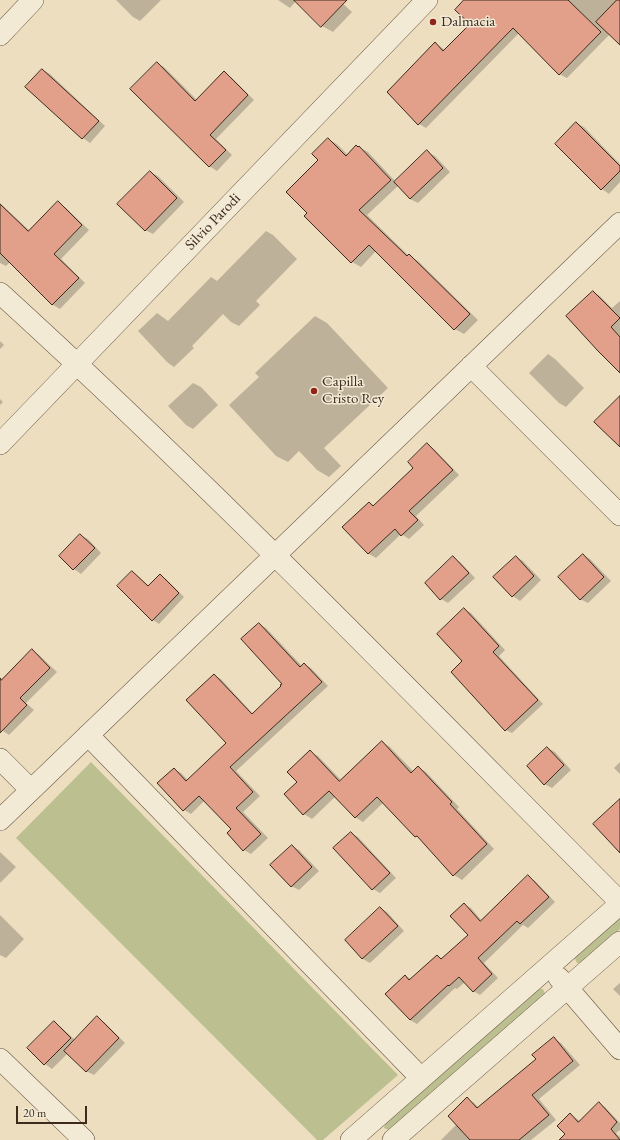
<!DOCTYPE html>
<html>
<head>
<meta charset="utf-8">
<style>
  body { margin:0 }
  #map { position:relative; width:620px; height:1140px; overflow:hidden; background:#eddec0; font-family:"EB Garamond",serif }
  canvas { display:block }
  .scale { position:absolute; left:16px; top:1106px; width:71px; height:18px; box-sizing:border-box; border:2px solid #3c2a1c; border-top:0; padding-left:5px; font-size:12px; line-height:14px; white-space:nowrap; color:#3c2a1c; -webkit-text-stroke:3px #f3ead6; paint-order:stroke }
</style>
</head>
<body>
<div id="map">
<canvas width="620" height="1140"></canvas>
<div class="scale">20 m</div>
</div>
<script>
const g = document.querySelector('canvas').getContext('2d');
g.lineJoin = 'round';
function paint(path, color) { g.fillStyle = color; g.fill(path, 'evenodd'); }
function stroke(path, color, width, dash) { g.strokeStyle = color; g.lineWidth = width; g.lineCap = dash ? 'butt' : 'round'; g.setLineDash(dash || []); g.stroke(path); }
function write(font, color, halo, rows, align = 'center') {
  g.font = font + ' "EB Garamond",serif'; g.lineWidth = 3; g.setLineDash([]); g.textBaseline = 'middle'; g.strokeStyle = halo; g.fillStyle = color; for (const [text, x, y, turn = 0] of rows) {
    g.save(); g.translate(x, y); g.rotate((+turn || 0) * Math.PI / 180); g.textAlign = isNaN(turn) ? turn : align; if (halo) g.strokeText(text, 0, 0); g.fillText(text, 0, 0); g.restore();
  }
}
const green = new Path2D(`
  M91,762L398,1075L323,1140H317L16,838Z
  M620,918V929L582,963H577L575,959L576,957Z
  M539,989H543L545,994L389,1130L384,1128L385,1124Z`);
const shadow = new Path2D(`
  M116,0H161L140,21L133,17Z
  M278,0H339L352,12L333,32L322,26L296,1L290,8Z
  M468,0H620V44L610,34L567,78L559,74L519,33L426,128L419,124L435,43L445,50L471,24Z
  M157,63L164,67L197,100L224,73L231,77L254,100L216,139L232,155L217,171L209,166Z
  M43,70L50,74L105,126L90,143L83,138L27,87Z
  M577,123L584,127L620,164V182L609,194L602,189L556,144Z
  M328,139L337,144L348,155L359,147L368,152L396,182L427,152L435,156L450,172L418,203L410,199L398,186L367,215L409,256L418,261L478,320L464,334L455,329L376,251L361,267L352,262L306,216L309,213L319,160Z
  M150,172L158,176L184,202L153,234L145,230Z
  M0,203L30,231L58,203L65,207L89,230L61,259L85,283L60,309L53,305L10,262L6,266L0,263Z
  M266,231L273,235L297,259L256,301L260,305L239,326L231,322L223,314L192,346L194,348L174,367L167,362L138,331L157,313L168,321L211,277L217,281Z
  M593,292L600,296L612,308L620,301V372Z
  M315,316L327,323L388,388L324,448L341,466L329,477L317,470L299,451L288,462L276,456L229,405L259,377L255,373Z
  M0,341L4,345L0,349Z
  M548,354L555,359L584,388L566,407L559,403L529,373Z
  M193,383L201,387L218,405L193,429L186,425L168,406Z
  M0,399L3,402L0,405Z
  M427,444L434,449L459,475L416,516L424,525L409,539L401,534L376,558L369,554L344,527L370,503L375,506L415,468Z
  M80,535L88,539L101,553L81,574L74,569L60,556Z
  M583,555L590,559L611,581L588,603L580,599Z
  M516,557L523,561L541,580L520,601L513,596Z
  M453,558L460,562L475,578L448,603L441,599L426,583Z
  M132,573L138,576L149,586L160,575L166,579L184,597L159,624L153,620Z
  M464,609L471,613L505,650L499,656L543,704L512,733L506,730Z
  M259,624L266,628L302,666L304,664L311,668L328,686L236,771L260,796L243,812L268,838L251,854L244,850L232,829L205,800L191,814L184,810L174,769L181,773L188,780L227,743L214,675L221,679L253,714L284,684Z
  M32,650L39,655L57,672L26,703L34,710L9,735L0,729V677L3,680Z
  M382,742L390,747L414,772L418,767L426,772L459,807L457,809L494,849L462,880L454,875L421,839L416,836L384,802L363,822L355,817L336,796L312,819L304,814L298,782L310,752L318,756L341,780Z
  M548,748L555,752L571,770L552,788L544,784Z
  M620,762V774L614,768Z
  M351,833L358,837L396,878L380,893L373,889Z
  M292,846L299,850L319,871L299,890L291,886Z
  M0,852L16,867L0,883Z
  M528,877L535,881L555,902L528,928L523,925L484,963L498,978L480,995L473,991L465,982L457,989L455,988L417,1024L410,1020L405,976L411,979L437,956L443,959L469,935L464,905L471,908L482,921Z
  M380,908L387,912L404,931L370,963L363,959L346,940Z
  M0,915L24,939L6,958L0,955Z
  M620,983V996L613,989Z
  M97,1018L104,1022L125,1043L94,1075L86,1071L68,1053L52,1069L45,1064L29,1048L54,1023L61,1027L75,1040Z
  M554,1039L561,1043L580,1065L539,1099L556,1120L531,1140H441L457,1124L467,1099L474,1103L479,1108L537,1059Z
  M599,1104L605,1107L620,1123V1130L616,1133L620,1137V1140H572L570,1114L580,1121Z`);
const building = new Path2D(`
  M294,0H347L321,27Z
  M464,0H568L601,32L559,75L513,28L418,125L387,92L435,42L443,51L470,24L455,10Z
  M617,0H620V45L596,22Z
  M157,62L195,101L224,71L248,95L210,135L226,150L209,167L130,89Z
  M42,69L99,121L82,139L25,87Z
  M576,122L620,166V171L601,190L555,144Z
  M328,138L346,156L356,145L358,147L359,146L391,180L359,210L407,256L409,254L470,314L454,330L369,245L351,263L304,216L307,213L286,192L318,160L312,154Z
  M427,150L443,168L410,199L394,182Z
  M150,171L177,198L145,231L117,204Z
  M58,201L82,225L54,254L79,278L52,305L0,253V204L28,231Z
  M593,291L620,318L611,327L620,337V373L598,351L566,316Z
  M620,396V447L594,422Z
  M427,443L453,470L409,511L418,520L401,536L395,529L368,554L342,527L369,502L373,506L413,468L408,462Z
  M80,534L95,548L73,570L59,556Z
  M583,554L604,577L580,600L558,577Z
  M453,556L469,573L440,600L425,583Z
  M516,556L534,576L512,597L493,577Z
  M132,571L148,586L160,574L179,593L152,621L117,586Z
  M464,608L499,646L493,652L538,700L505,731L451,672L462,661L437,634Z
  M259,623L300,667L304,663L322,682L230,767L253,792L236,808L261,834L243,851L227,833L231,829L199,796L183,811L157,783L174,768L186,781L226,743L186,700L214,674L252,714L281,686L280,685L282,684L241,639Z
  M32,649L50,668L20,698L27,705L0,733V678L1,680Z
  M382,741L411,773L418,766L452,802L450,804L487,844L453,876L417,836L415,837L377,797L355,818L329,791L303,815L284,794L297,782L287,772L310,750L339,781Z
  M547,747L564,765L544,785L527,766Z
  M620,799V853L593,824Z
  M351,832L390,873L372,890L333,848Z
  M292,845L312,867L291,887L270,865Z
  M528,875L549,897L520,924L517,921L478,958L492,974L473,992L459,977L449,986L448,985L410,1020L385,994L405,975L409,980L437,955L441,959L468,935L450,916L464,903L480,921Z
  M380,907L398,926L362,959L345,940Z
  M97,1016L119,1038L86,1072L64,1051Z
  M54,1021L71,1038L44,1065L27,1048Z
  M554,1037L573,1061L532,1095L549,1115L519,1140H470L448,1116L467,1097L477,1108L536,1059L532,1055Z
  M599,1102L617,1122L611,1129L620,1140H559L565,1134L557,1126L570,1113L578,1122Z`);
const minor = new Path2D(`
  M0,35L33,0
  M0,293C214,488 416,697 620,902
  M471,366L620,515
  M0,444L427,0
  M88,735L421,1078
  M0,759L31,790
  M0,820L620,223
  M559,978L620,1049
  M0,1059L84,1140
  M351,1140L620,904
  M393,1140L620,942`);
const markers = [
  [433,22,4,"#8f2418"],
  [314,391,4,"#8f2418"]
];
const poiNames = [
  ["Dalmacia",441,22],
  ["Capilla",322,382],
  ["Cristo Rey",322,399]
];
const streetNames = [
  ["Silvio Parodi",213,222,-46]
];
paint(green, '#bcc090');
paint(shadow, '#0003');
paint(building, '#e2a08a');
stroke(building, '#3c2a1c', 1);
stroke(minor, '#685745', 22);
stroke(minor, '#f3ead6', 21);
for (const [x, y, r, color] of markers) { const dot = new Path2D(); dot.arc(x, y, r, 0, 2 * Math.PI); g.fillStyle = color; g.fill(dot); stroke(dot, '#f3ead6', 1.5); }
write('15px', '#3c2a1c', '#f3ead6', poiNames, 'left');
write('15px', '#3c2a1c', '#f3ead6', streetNames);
</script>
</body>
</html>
